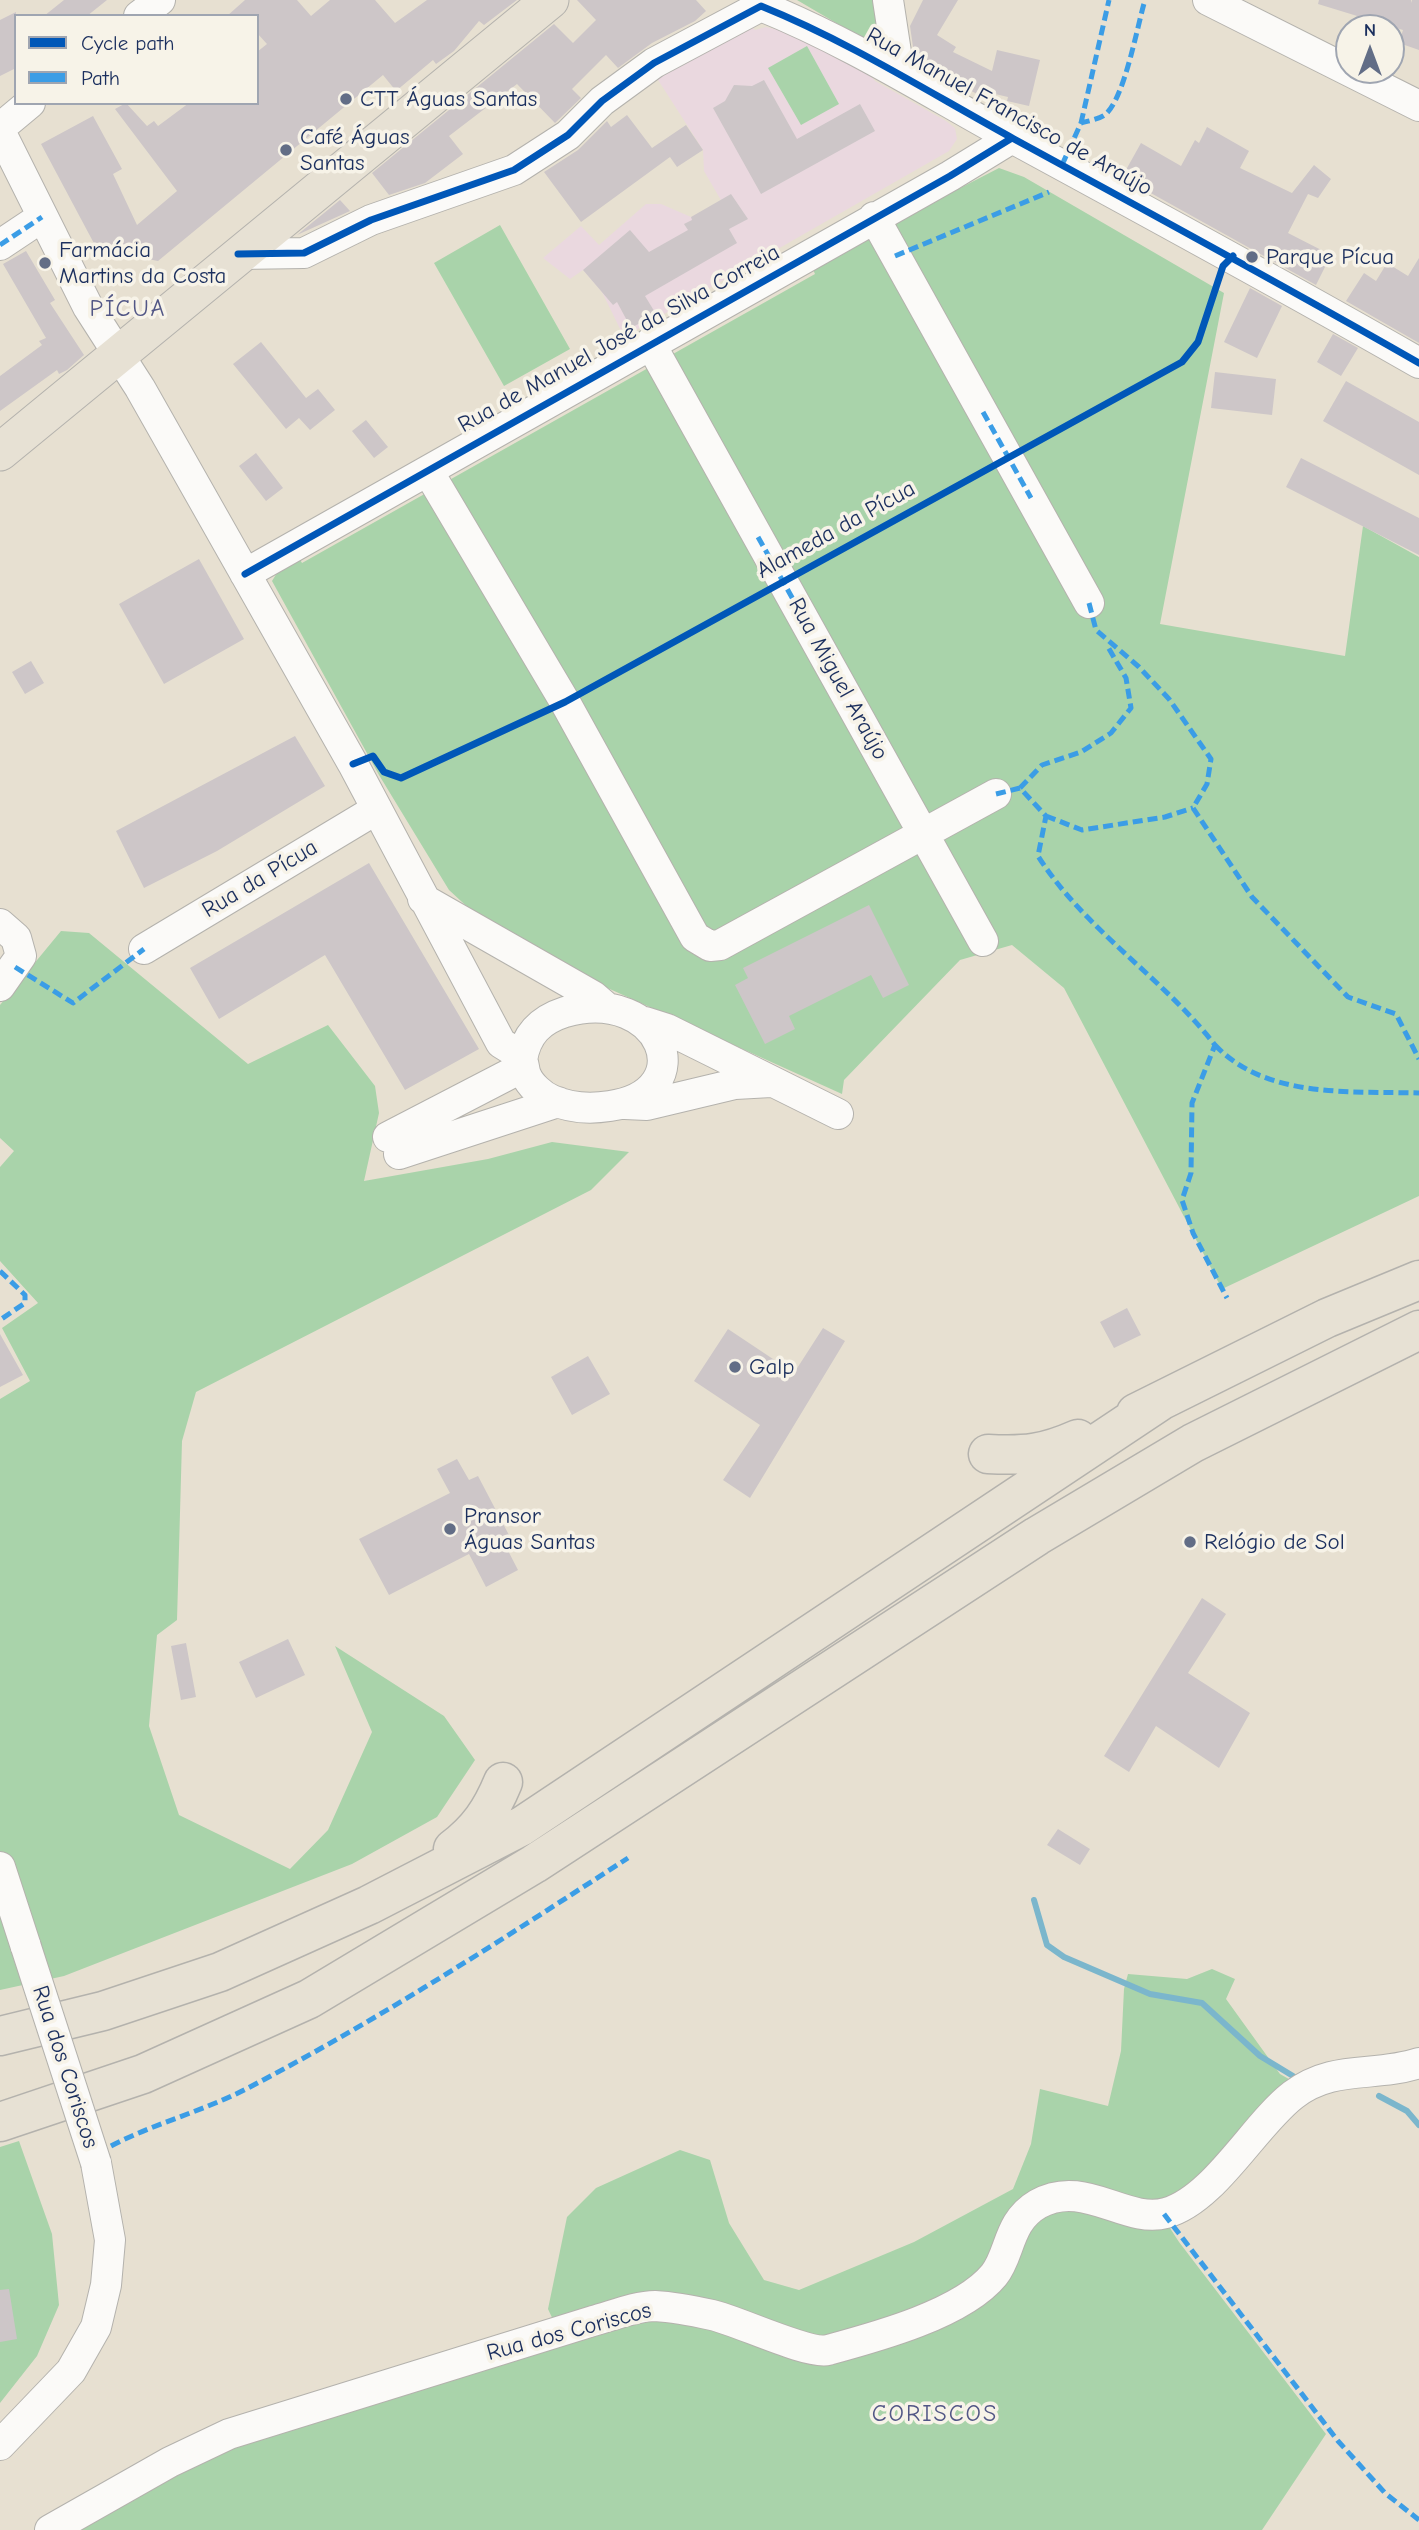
<!DOCTYPE html>
<html>
<head>
<meta charset="utf-8">
<style>
  body { margin:0 }
  #map { position:relative; width:1419px; height:2530px; overflow:hidden; background:#e7e0d1; font-family:"Comic Neue",sans-serif }
  canvas { display:block }
  .legend { position:absolute; left:14px; top:14px; width:245px; height:91px; box-sizing:border-box; background:#f7f3e8; border:2px solid #9fa5b1; margin:0; padding:9px 12px; list-style:none; font-size:21px; color:#1b2f5e }
  .legend li { display:flex; align-items:center; gap:14px; height:35px }
  .legend b { width:35px; border:2px solid #9fa5b1 }
  .north { position:absolute; left:1335px; top:14px; width:70px; height:70px; box-sizing:border-box; background:#f7f3e8; border:2px solid #9fa5b1; border-radius:50%; rotate:0deg; font-size:19px; font-weight:700; line-height:28px; text-align:center; color:#1b2f5e }
  .north::after { content:''; display:block; margin:auto; width:24px; height:32px; background:#626d86; clip-path:polygon(50% 0,100% 100%,50% 72%,0 100%) }
</style>
</head>
<body>
<div id="map">
<canvas width="1419" height="2530"></canvas>
<ul class="legend">
<li><b style="height:9px;background:#0057b8"></b>Cycle path</li>
<li><b style="height:9px;background:#3b9de6"></b>Path</li>
</ul>
<div class="north">N</div>
</div>
<script>
const g = document.querySelector('canvas').getContext('2d');
g.lineJoin = 'round';
function paint(path, color) { g.fillStyle = color; g.fill(path, 'evenodd'); }
function stroke(path, color, width, dash) { g.strokeStyle = color; g.lineWidth = width; g.lineCap = dash ? 'butt' : 'round'; g.setLineDash(dash || []); g.stroke(path); }
function write(font, color, halo, rows, align = 'center') {
  g.font = font + ' "Comic Neue",sans-serif'; g.lineWidth = 7; g.setLineDash([]); g.textBaseline = 'middle'; g.strokeStyle = halo; g.fillStyle = color; for (const [text, x, y, turn = 0] of rows) {
    g.save(); g.translate(x, y); g.rotate((+turn || 0) * Math.PI / 180); g.textAlign = isNaN(turn) ? turn : align; if (halo) g.strokeText(text, 0, 0); g.fillText(text, 0, 0); g.restore();
  }
}
const built = new Path2D(`
  M751,26L755,30L766,27L803,36L866,69L875,81L946,121L955,128L957,139L949,151L624,337L602,292L583,270L570,279L543,258L581,226L599,245L646,204H661L691,217L722,202L704,171L703,150L653,72Z`);
const green = new Path2D(`
  M797,0H876L883,40L877,47Z
  M807,46L839,104L801,125L768,68Z
  M999,168L1024,177L1224,293L1160,624L1345,656L1363,526L1419,557V1196L1222,1289L1064,988L1012,945L960,960L844,1080L842,1094L581,976L487,925L449,890L379,775L272,581L280,568L298,556L302,563L815,274L811,265Z
  M500,225L570,349L504,386L434,263Z
  M61,931L89,933L248,1064L328,1025L375,1086L379,1113L364,1181L488,1159L552,1142L629,1152L591,1190L196,1392L182,1441L177,1620L157,1635L149,1726L179,1815L290,1869L328,1830L372,1732L335,1646L444,1716L475,1760L437,1817L352,1864L64,1976L0,1990V1399L30,1381L2,1328L38,1303L0,1261V1167L14,1151L0,1138V1005Z
  M1212,1969L1235,1979L1226,1999L1280,2074L1294,2082L1186,2194L1155,2205L1179,2242L1326,2434L1262,2530H80L182,2470L238,2443L401,2396L563,2341L548,2309L567,2217L596,2188L680,2150L710,2160L729,2223L764,2280L799,2290L914,2242L1013,2189L1031,2144L1040,2089L1108,2106L1121,2051L1124,1989L1128,1974L1187,1979Z
  M19,2141L52,2234L59,2305L37,2356L0,2403V2147Z`);
const stream = new Path2D(`
  M1034,1900L1047,1945L1064,1957L1150,1994L1202,2003L1260,2056L1293,2076
  M1379,2096L1407,2111L1419,2125`);
const building = new Path2D(`
  M64,0H107L87,16H44Z
  M245,0H297L311,16L330,0H375L395,23L427,0H517L484,25L479,21L454,51L436,64L433,60L396,91L383,75L158,261L97,249L41,144L93,116L122,169L113,174L137,225L177,191L115,109L126,103L147,126L154,121L158,126L189,103H257V52L267,44L257,33V16H227Z
  M577,0H696L706,11L695,21L652,43L618,68L606,55L572,89L581,98L555,123L517,84L449,136L463,154L425,183L389,195L372,173L554,24L573,43L596,20Z
  M923,0H958L937,35L956,47L953,52L992,71L997,50L1040,60L1029,106L1007,101L1008,97L978,90L977,94L915,61L910,26Z
  M1319,0H1411V3L1412,0H1419V50L1399,43L1403,30L1318,4Z
  M16,12V68L0,76V20Z
  M764,80L797,139L860,104L875,131L761,194L713,108L725,101L734,85L752,86Z
  M627,115L652,148L686,125L703,150L677,167L670,157L581,222L544,172L578,150L607,121L611,127Z
  M1207,127L1249,151L1240,168L1292,193L1314,165L1331,179L1318,198L1308,194L1288,233L1331,255L1316,285L1122,177L1141,143L1181,166L1195,140L1199,143Z
  M731,194L748,219L729,229L737,243L645,296L656,314L631,328L617,302L613,305L583,270L630,230L649,252L688,230L684,224L692,220L691,217Z
  M340,200L350,211L297,235Z
  M26,251L55,300L50,303L84,355L67,370L59,374L57,370L0,411V376L42,345L39,341L46,338L3,264Z
  M1419,258V343L1346,301L1364,273L1376,281L1387,263L1408,276Z
  M1250,288L1282,306L1257,358L1224,342Z
  M1333,334L1358,348L1341,376L1317,362Z
  M261,342L306,398L318,389L335,410L310,430L299,418L286,429L233,364Z
  M1215,372L1276,379L1272,415L1211,408Z
  M1346,381L1419,422V475L1323,421Z
  M366,420L388,447L374,458L352,431Z
  M256,453L283,488L266,501L239,466Z
  M1301,458L1419,518V555L1286,487Z
  M199,559L244,639L164,684L119,604Z
  M31,661L44,683L25,694L12,672Z
  M295,736L325,786L217,851L144,888L116,831Z
  M369,863L479,1049L405,1090L325,955L219,1019L190,968Z
  M869,905L909,985L883,998L871,975L789,1016L795,1029L765,1044L735,985L748,978L743,968Z
  M1127,1308L1141,1335L1114,1348L1100,1322Z
  M823,1328L845,1341L750,1498L723,1480L760,1425L694,1381L728,1329L794,1373Z
  M0,1334L23,1375L0,1387Z
  M588,1356L610,1394L572,1415L551,1377Z
  M457,1459L469,1480L478,1476L510,1537L503,1541L518,1570L486,1587L469,1554L389,1595L359,1539L450,1493L437,1469Z
  M1202,1598L1226,1614L1188,1673L1250,1713L1219,1768L1156,1726L1129,1772L1104,1756Z
  M288,1639L305,1675L256,1698L239,1662Z
  M186,1643L196,1697L181,1700L171,1646Z
  M1058,1829L1090,1849L1080,1865L1047,1845Z
  M9,2289L17,2339L0,2342V2290Z`);
const minor = new Path2D(`
  M888,0L899,72
  M1208,0L1419,106
  M139,16L160,0
  M0,128L30,103
  M0,131L88,307L140,388L353,764L501,1043C507,1047 519,1053 522,1060C524,1063 524,1071 526,1075C530,1085 542,1096 552,1100C570,1108 591,1109 610,1106C704,1092 662,985 565,1012C540,1020 526,1034 522,1060
  M874,217L1089,603
  M0,245L42,217
  M238,254L304,253L371,220L514,170L568,135L602,101L654,63L761,6C850,42 930,93 1014,139C1150,213 1285,286 1419,363
  M650,343L983,941
  M428,471L565,702L695,937L710,946L720,945L996,794
  M245,574L950,176L1012,138
  M423,899L593,996L607,1008
  M0,924L16,938L21,956L0,986
  M144,949L377,809
  M645,1022L667,1029L838,1114
  M625,1104L647,1105L735,1084L771,1082
  M388,1137L523,1067
  M399,1154L558,1102
  M0,1867L26,1947
  M0,2445L71,2371L96,2327L106,2285L110,2240L96,2163
  M50,2530L170,2462L229,2434L593,2321C612,2316 636,2306 655,2306C673,2307 694,2311 712,2315C736,2320 808,2355 828,2350C876,2337 962,2314 994,2275C1011,2254 1007,2222 1038,2204C1084,2178 1125,2224 1166,2213C1214,2200 1254,2125 1293,2095C1334,2064 1373,2078 1419,2063`);
const major = new Path2D(`
  M0,452L550,0`);
const highway = new Path2D(`
  M1136,1413L1327,1318L1419,1280
  M988,1454C1025,1456 1044,1454 1078,1439
  M453,1849C478,1830 491,1811 503,1782
  M0,2036L103,2011L220,1972L369,1905L522,1826L1159,1402
  M0,2122L143,2074L309,1999L534,1864L1037,1536L1193,1443L1419,1330`);
const minorBridge = new Path2D(`
  M26,1947L96,2163`);
const quiet = new Path2D(`
  M1081,123L1109,0
  M1062,165L1081,123C1088,121 1100,119 1106,114C1125,96 1137,27 1145,0
  M0,245L42,217
  M895,256L1049,192
  M983,412L1031,498
  M758,537L808,626
  M1089,603L1096,630L1139,667L1169,699L1211,759L1207,784L1193,808L1252,897L1348,997L1396,1014L1419,1059
  M1020,788L1042,765L1081,752L1111,733L1131,708L1126,678L1108,647
  M996,794L1020,788L1046,816L1038,856C1084,929 1162,977 1215,1045L1192,1103L1191,1173L1182,1200L1193,1233L1227,1298
  M1046,816L1082,830L1165,817L1193,808
  M15,967L73,1003L144,949
  M1215,1045C1266,1099 1351,1091 1419,1093
  M0,1271L25,1295V1303L0,1320
  M111,2146C155,2123 204,2111 248,2088C380,2019 503,1939 628,1858
  M1164,2214L1338,2441L1385,2493L1419,2520`);
const cycleway = new Path2D(`
  M238,254L304,253L371,220L514,170L568,135L602,101L654,63L761,6C850,42 930,93 1014,139C1150,213 1285,286 1419,363
  M245,574L950,176L1012,138
  M353,764L373,756L384,772L401,778L565,702L1182,362L1198,342L1223,266L1233,256`);
const markers = [
  [346,99,7,"#626d86"],
  [286,150,7,"#626d86"],
  [1252,257,7,"#626d86"],
  [45,263,7,"#626d86"],
  [735,1367,7,"#626d86"],
  [450,1529,7,"#626d86"],
  [1190,1542,7,"#626d86"]
];
const poiNames = [
  ["CTT Águas Santas",360,99],
  ["Café Águas",300,137],
  ["Santas",300,163],
  ["Farmácia",59,250],
  ["Martins da Costa",59,276],
  ["Parque Pícua",1266,257],
  ["Galp",749,1367],
  ["Pransor",464,1516],
  ["Águas Santas",464,1542],
  ["Relógio de Sol",1204,1542]
];
const streetNames = [
  ["Rua Manuel Francisco de Araújo",1009,112,29],
  ["Rua de Manuel José da Silva Correia",619,339,-29],
  ["Alameda da Pícua",836,530,-29],
  ["Rua Miguel Araújo",838,679,61],
  ["Rua da Pícua",260,879,-31],
  ["Rua dos Coriscos",65,2067,72],
  ["Rua dos Coriscos",569,2332,-15]
];
const neighbourhoodNames = [
  ["PÍCUA",128,309],
  ["CORISCOS",935,2414]
];
paint(built, '#ead8df');
paint(green, '#a9d3aa');
stroke(stream, '#7bb6cc', 6);
paint(building, '#cdc6c8');
stroke(minor, '#b4b2ad', 32);
stroke(major, '#b4b2ad', 39);
stroke(highway, '#b4b2ad', 41);
stroke(minor, '#fbfaf8', 30);
stroke(major, '#e7e1d4', 37);
stroke(highway, '#e7e1d4', 38);
stroke(minorBridge, '#b4b2ad', 32, []);
stroke(minorBridge, '#fbfaf8', 30);
stroke(quiet, '#3b9de6', 5, [10, 5]);
stroke(cycleway, '#0057b8', 7);
for (const [x, y, r, color] of markers) { const dot = new Path2D(); dot.arc(x, y, r, 0, 2 * Math.PI); g.fillStyle = color; g.fill(dot); stroke(dot, '#f7f3e8', 2.5); }
write('23px', '#1b2f5e', '#f7f3e8', poiNames, 'left');
write('23px', '#1b2f5e', '#f7f3e8', streetNames);
g.letterSpacing = '2px';
write('24px', '#525786', '#f7f3e8', neighbourhoodNames);
g.letterSpacing = '0px';
</script>
</body>
</html>
